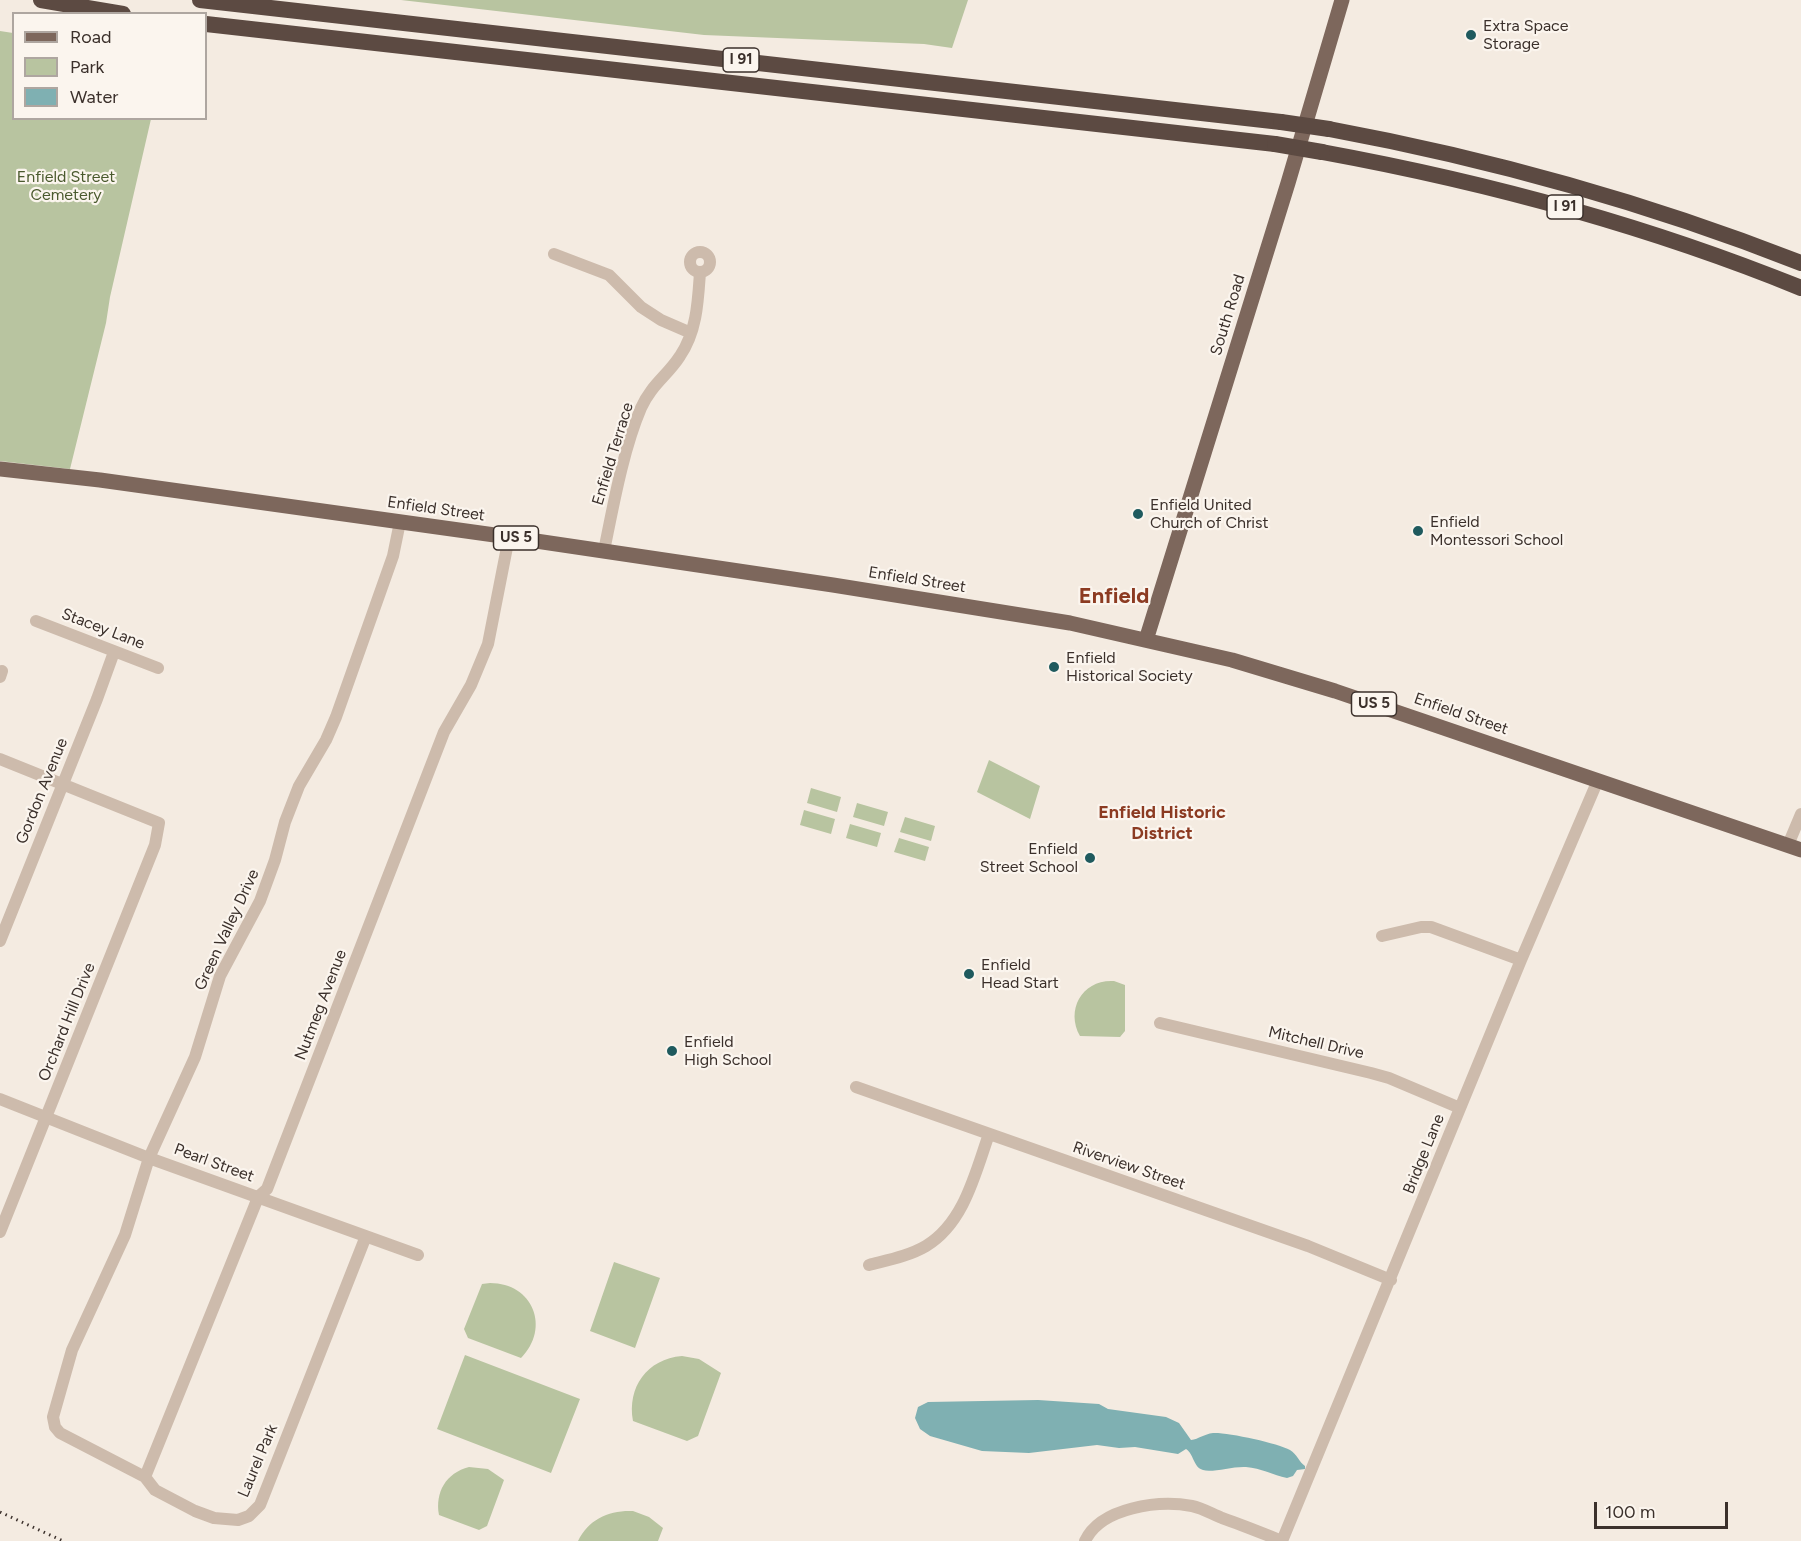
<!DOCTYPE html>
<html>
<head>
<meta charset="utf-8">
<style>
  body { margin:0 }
  #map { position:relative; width:1801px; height:1541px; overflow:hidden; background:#f4ebe1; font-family:Figtree,sans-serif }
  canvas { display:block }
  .legend { position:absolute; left:12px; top:12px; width:195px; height:108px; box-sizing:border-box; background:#fbf5ee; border:2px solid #aea6a0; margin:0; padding:8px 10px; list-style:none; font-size:18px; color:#3b302b }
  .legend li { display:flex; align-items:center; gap:12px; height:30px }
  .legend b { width:30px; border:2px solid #aea6a0 }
  .scale { position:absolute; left:1594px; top:1502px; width:134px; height:27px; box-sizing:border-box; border:3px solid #3b302b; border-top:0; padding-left:8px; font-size:18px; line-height:21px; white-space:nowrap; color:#3b302b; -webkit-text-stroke:4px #fbf5ee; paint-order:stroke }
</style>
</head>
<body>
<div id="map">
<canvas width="1801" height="1541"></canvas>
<ul class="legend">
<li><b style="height:8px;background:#7d675c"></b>Road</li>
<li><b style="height:16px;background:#b8c4a0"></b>Park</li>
<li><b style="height:16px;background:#7fb0b2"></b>Water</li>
</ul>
<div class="scale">100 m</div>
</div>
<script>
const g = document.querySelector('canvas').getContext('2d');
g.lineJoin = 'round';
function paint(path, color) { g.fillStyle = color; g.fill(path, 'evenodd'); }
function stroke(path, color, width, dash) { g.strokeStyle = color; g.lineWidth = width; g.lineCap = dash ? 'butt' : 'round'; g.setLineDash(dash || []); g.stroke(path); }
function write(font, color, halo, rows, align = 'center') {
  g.font = font + ' Figtree,sans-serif'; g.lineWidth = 4.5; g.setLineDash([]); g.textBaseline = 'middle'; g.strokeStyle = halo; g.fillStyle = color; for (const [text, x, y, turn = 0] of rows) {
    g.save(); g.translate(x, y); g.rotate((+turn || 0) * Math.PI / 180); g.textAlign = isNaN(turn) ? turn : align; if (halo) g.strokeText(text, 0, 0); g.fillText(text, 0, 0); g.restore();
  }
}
const green = new Path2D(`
  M401,0H968L952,48L924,44L704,35Z
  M0,31L13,33L14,118L151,119L110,297L106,323L70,469L0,461Z
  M989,760L1040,786L1030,819L977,792Z
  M811,788L841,797L837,812L807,803Z
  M857,803L888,812L884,826L853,817Z
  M804,810L835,819L831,834L800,825Z
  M905,817L935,826L931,841L900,832Z
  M850,824L881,833L877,847L846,838Z
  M899,838L929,847L925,861L894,852Z
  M1114,981L1125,985V1031L1120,1037L1080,1036C1065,1009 1083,979 1114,981Z
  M614,1262L660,1278L635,1348L590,1331Z
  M490,1283C533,1283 551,1328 521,1358L468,1338L464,1329L482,1284Z
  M465,1355L580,1399L551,1473L437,1429Z
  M682,1356L699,1359L721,1373L698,1436L687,1441L633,1421C627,1387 647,1359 682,1356Z
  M469,1467L488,1469L504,1480L487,1526L479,1530L439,1515C435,1492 446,1473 469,1467Z
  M633,1511L649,1517L663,1528L658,1541H578C589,1519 609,1510 633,1511Z`);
const water = new Path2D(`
  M1038,1400L1099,1404L1108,1409L1166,1417L1179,1423L1191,1440C1199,1439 1204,1434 1213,1433C1226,1432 1278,1443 1290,1450C1297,1454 1299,1462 1305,1466V1469L1297,1470L1293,1476L1287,1478C1273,1475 1261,1468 1246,1467C1233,1466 1212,1473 1203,1470C1193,1467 1194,1454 1186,1449L1178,1454L1135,1447L1119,1448L1097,1445L1029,1453L982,1451L930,1436L920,1429L915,1418L918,1407L928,1402Z`);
const minor = new Path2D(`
  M690 262a10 10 0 1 1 20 0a10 10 0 1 1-20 0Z
  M554,254L609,275L641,307L661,320L691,333
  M604,551C613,507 623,450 641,408C651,385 668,375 680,356C697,331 698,301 700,272
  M36,621L158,668
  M0,677L2,671
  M0,759L159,823L155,845L0,1232
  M1788,845L1801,814
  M1382,936L1421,927H1431L1521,960
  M0,941L97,699L114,652
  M1160,1023L1371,1073L1389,1078L1460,1108
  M856,1087L1308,1246L1391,1280
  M0,1099L149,1158L418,1255
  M366,1236L260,1505L249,1516L238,1520L214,1518L195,1511L155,1490L145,1477L60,1433L55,1427L53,1417L72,1350L125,1235L149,1158L195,1057L220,976L260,901L275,860L285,822L299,786L326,740L336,717L393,556L400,522
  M869,1265C888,1260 909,1256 926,1246C964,1223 975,1174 989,1134
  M145,1477L255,1205L258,1197L267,1189L444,732L471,685L488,644L509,537
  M1085,1541C1101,1507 1159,1500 1192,1506C1202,1508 1212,1514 1222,1518C1242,1525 1262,1533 1282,1541
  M1282,1541L1521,960L1598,780`);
const major = new Path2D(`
  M0,469L100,480L509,537L833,585L1070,623L1232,660L1335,691L1801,850
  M1146,640L1288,183L1342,0`);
const highway = new Path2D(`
  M41,0L123,14
  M200,0L1281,122
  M206,24L1275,144
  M1329,129C1491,159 1648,203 1801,263
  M1322,152C1486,182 1646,225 1801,288`);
const rail = new Path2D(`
  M0,1512L63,1541`);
const highwayBridge = new Path2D(`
  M1281,122L1329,129
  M1275,144L1322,152`);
const markers = [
  [1471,35,6,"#1f5a5e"],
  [1138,514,6,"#1f5a5e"],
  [1418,531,6,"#1f5a5e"],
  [1054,667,6,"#1f5a5e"],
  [1090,858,6,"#1f5a5e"],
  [969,974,6,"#1f5a5e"],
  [672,1051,6,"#1f5a5e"]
];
const shields = [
  [741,60,36],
  [1565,207,36],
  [516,538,45],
  [1374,704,45]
];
const shieldNames = [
  ["I 91",741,60],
  ["I 91",1565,207],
  ["US 5",516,538],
  ["US 5",1374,704]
];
const poiNames = [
  ["Extra Space",1483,26],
  ["Storage",1483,44],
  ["Enfield United",1150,505],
  ["Church of Christ",1150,523],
  ["Enfield",1430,522],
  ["Montessori School",1430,540],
  ["Enfield",1066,658],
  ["Historical Society",1066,676],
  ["Enfield",1078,849,"right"],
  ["Street School",1078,867,"right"],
  ["Enfield",981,965],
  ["Head Start",981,983],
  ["Enfield",684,1042],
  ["High School",684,1060]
];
const parkNames = [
  ["Enfield Street",66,177],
  ["Cemetery",66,195]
];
const streetNames = [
  ["South Road",1228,315,-73],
  ["Enfield Terrace",613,454,-73],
  ["Enfield Street",436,509,8],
  ["Enfield Street",917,580,9],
  ["Stacey Lane",103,629,21],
  ["Enfield Street",1461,714,19],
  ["Gordon Avenue",42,791,-68],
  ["Green Valley Drive",227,930,-65],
  ["Nutmeg Avenue",321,1005,-69],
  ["Orchard Hill Drive",67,1022,-68],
  ["Mitchell Drive",1316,1043,13],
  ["Bridge Lane",1424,1154,-68],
  ["Pearl Street",214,1163,20],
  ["Riverview Street",1129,1166,19],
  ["Laurel Park",258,1461,-67]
];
const neighbourhoodNames = [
  ["Enfield Historic",1162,813],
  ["District",1162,834]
];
const districtNames = [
  ["Enfield",1114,597]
];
paint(green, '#b8c4a0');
paint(water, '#7fb0b2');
stroke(minor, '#cdbbac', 12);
stroke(major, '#7d675c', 15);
stroke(highway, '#5c4a42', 16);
stroke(rail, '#3b302b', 3, [1.5, 4.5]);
stroke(highwayBridge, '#5c4a42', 16);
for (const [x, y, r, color] of markers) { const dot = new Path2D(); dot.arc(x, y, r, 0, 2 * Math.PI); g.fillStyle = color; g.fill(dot); stroke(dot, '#fbf5ee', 2); }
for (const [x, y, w] of shields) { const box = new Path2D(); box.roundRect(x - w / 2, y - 12, w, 24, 4.5); g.fillStyle = '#fbf5ee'; g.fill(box); stroke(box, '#3b302b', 1.5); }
write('bold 15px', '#3b302b', null, shieldNames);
write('16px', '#3b302b', '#fbf5ee', poiNames, 'left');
write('16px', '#4a5a2e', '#fbf5ee', parkNames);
write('16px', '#3b302b', '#fbf5ee', streetNames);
write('bold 18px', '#8c3b22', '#fbf5ee', neighbourhoodNames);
write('bold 22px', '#8c3b22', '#fbf5ee', districtNames);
</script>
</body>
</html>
